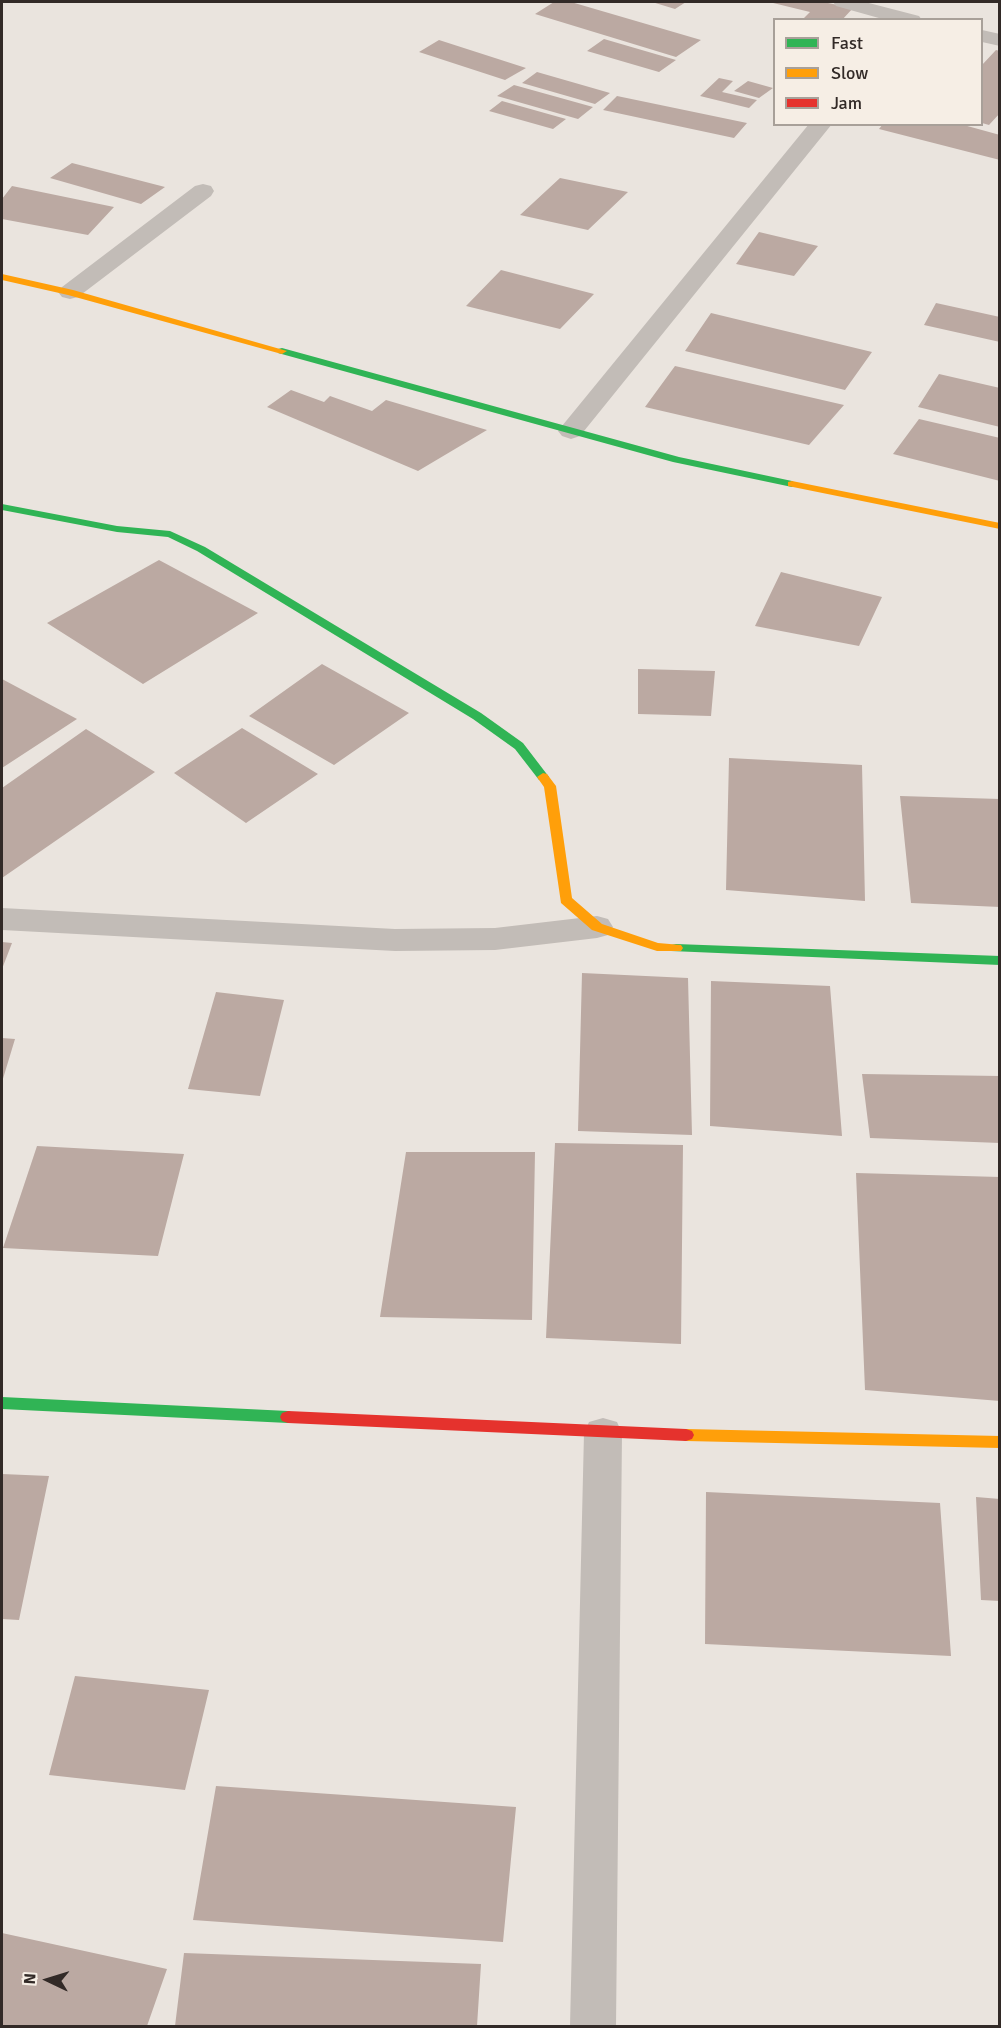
<!DOCTYPE html>
<html>
<head>
<meta charset="utf-8">
<style>
  body { margin:0 }
  #map { position:relative; width:1001px; height:2028px; overflow:hidden; background:#eae4de; font-family:Signika,sans-serif }
  canvas { display:block }
  .frame { position:absolute; inset:0; border:3px solid #322a27; pointer-events:none }
  .legend { position:absolute; left:773px; top:18px; width:210px; height:108px; box-sizing:border-box; background:#f6eee5; border:2px solid #a8a099; margin:0; padding:8px 10px; list-style:none; font-size:18px; color:#322a27 }
  .legend li { display:flex; align-items:center; gap:12px; height:30px }
  .legend b { width:30px; border:2px solid #a8a099 }
  .north { position:absolute; left:18px; top:1950px; width:60px; height:60px; -webkit-text-stroke:4px #f6eee5; paint-order:stroke; rotate:274deg; font-size:16px; font-weight:700; line-height:24px; text-align:center; color:#322a27 }
  .north::after { content:''; display:block; margin:auto; width:21px; height:27px; background:#322a27; clip-path:polygon(50% 0,100% 100%,50% 72%,0 100%) }
</style>
</head>
<body>
<div id="map">
<canvas width="1001" height="2028"></canvas>
<div class="frame"></div>
<ul class="legend">
<li><b style="height:8px;background:#30b455"></b>Fast</li>
<li><b style="height:8px;background:#ff9f0a"></b>Slow</li>
<li><b style="height:8px;background:#e5322d"></b>Jam</li>
</ul>
<div class="north">N</div>
</div>
<script>
const g = document.querySelector('canvas').getContext('2d');
g.lineJoin = 'round';
function paint(path, color) { g.fillStyle = color; g.fill(path, 'evenodd'); }
const building = new Path2D(`
  M554,2H571L701,40L676,57L535,14Z
  M652,2H686L675,9Z
  M769,2H823L853,8L842,20H802L810,12Z
  M604,39L676,60L659,72L587,51Z
  M439,40L526,68L505,80L419,52Z
  M996,50L1000,51V113L989,125L982,123V65Z
  M537,72L610,93L595,104L522,83Z
  M719,78L733,81L722,92L757,100L749,108L700,96Z
  M748,81L773,88L759,98L734,91Z
  M514,85L593,107L578,119L497,96Z
  M617,96L747,123L734,138L603,110Z
  M502,101L566,119L553,129L489,111Z
  M883,124H960L1000,135V160L879,129Z
  M72,163L165,187L141,204L50,178Z
  M560,178L628,192L588,230L520,215Z
  M12,186L114,207L88,235L2,219V199Z
  M759,232L818,246L794,276L736,264Z
  M501,270L594,294L560,329L466,306Z
  M936,303L1000,317V342L924,325Z
  M711,313L872,352L845,390L685,351Z
  M675,366L844,405L809,445L645,407Z
  M939,374L1000,388V427L918,407Z
  M291,390L324,402L330,396L372,411L386,400L487,430L418,471L267,407Z
  M919,419L1000,438V481L893,454Z
  M159,560L258,613L143,684L47,623Z
  M781,572L882,597L859,646L755,626Z
  M322,664L409,713L334,765L249,716Z
  M638,669L715,671L711,716L638,714Z
  M2,679L77,719L2,768Z
  M242,728L318,774L246,823L174,773Z
  M86,729L155,772L2,878V788Z
  M729,758L862,765L865,901L726,890Z
  M900,796L1000,799V907L911,903Z
  M2,942L12,943L2,969Z
  M582,973L688,978L692,1135L578,1131Z
  M711,981L830,986L842,1136L710,1126Z
  M216,992L284,1000L260,1096L188,1089Z
  M2,1038L15,1039L2,1082Z
  M862,1074L1000,1076V1143L870,1138Z
  M555,1143L683,1145L681,1344L546,1338Z
  M37,1146L184,1154L158,1256L3,1248Z
  M406,1152H535L532,1320L380,1317Z
  M856,1173L1000,1177V1401L865,1390Z
  M2,1474L49,1476L19,1620L2,1619Z
  M706,1492L940,1503L951,1656L705,1644Z
  M976,1497L1000,1499V1601L981,1600Z
  M75,1676L209,1690L185,1790L49,1775Z
  M216,1786L516,1807L503,1942L193,1920Z
  M2,1933L167,1969L147,2026H2Z
  M184,1953L481,1964L477,2026H175Z`);
const street = new Path2D(`
  M833,2H865L919,16L922,20H886L836,6Z
  M982,30L1000,34V46L982,42Z
  M809,124H832L580,436L571,439L562,436L558,431L562,426Z
  M203,184L211,186L214,191L211,196L78,297L70,299L62,297L58,292L62,287L195,186Z
  M2,908L395,929L495,928L597,916L608,919L613,927L608,935L597,938L495,950L395,951L2,930Z
  M603,1418L617,1422L622,1433L616,2026H570L584,1433L589,1422Z`);
const fast = new Path2D(`
  M282,348L679,457L792,481L797,484L792,487L673,462L278,353V349Z
  M2,504L117,526L170,531L205,547L481,713L523,743L549,777L543,781L539,780L515,749L473,719L197,551L168,537L117,532L2,510Z
  M676,944L1000,956V965L671,951L669,948L671,945Z
  M2,1397L288,1411L294,1413L296,1417L294,1421L288,1423L2,1409Z`);
const slow = new Path2D(`
  M2,274L73,290L287,351L282,354L278,353L68,295L2,280Z
  M792,481L1000,523V529L788,486V482Z
  M543,773L547,774L556,786L572,898L602,924L658,943L681,945L683,948L681,951H657L592,930L561,903L544,787L537,777Z
  M686,1429L1000,1436V1448L686,1441L680,1439L678,1435L680,1431Z`);
const jam = new Path2D(`
  M288,1411L686,1429L692,1431L694,1435L692,1439L686,1441L288,1423L282,1421L280,1417L282,1413Z`);
paint(building, '#bba9a2');
paint(street, '#c2bcb7');
paint(fast, '#30b455');
paint(slow, '#ff9f0a');
paint(jam, '#e5322d');
</script>
</body>
</html>
